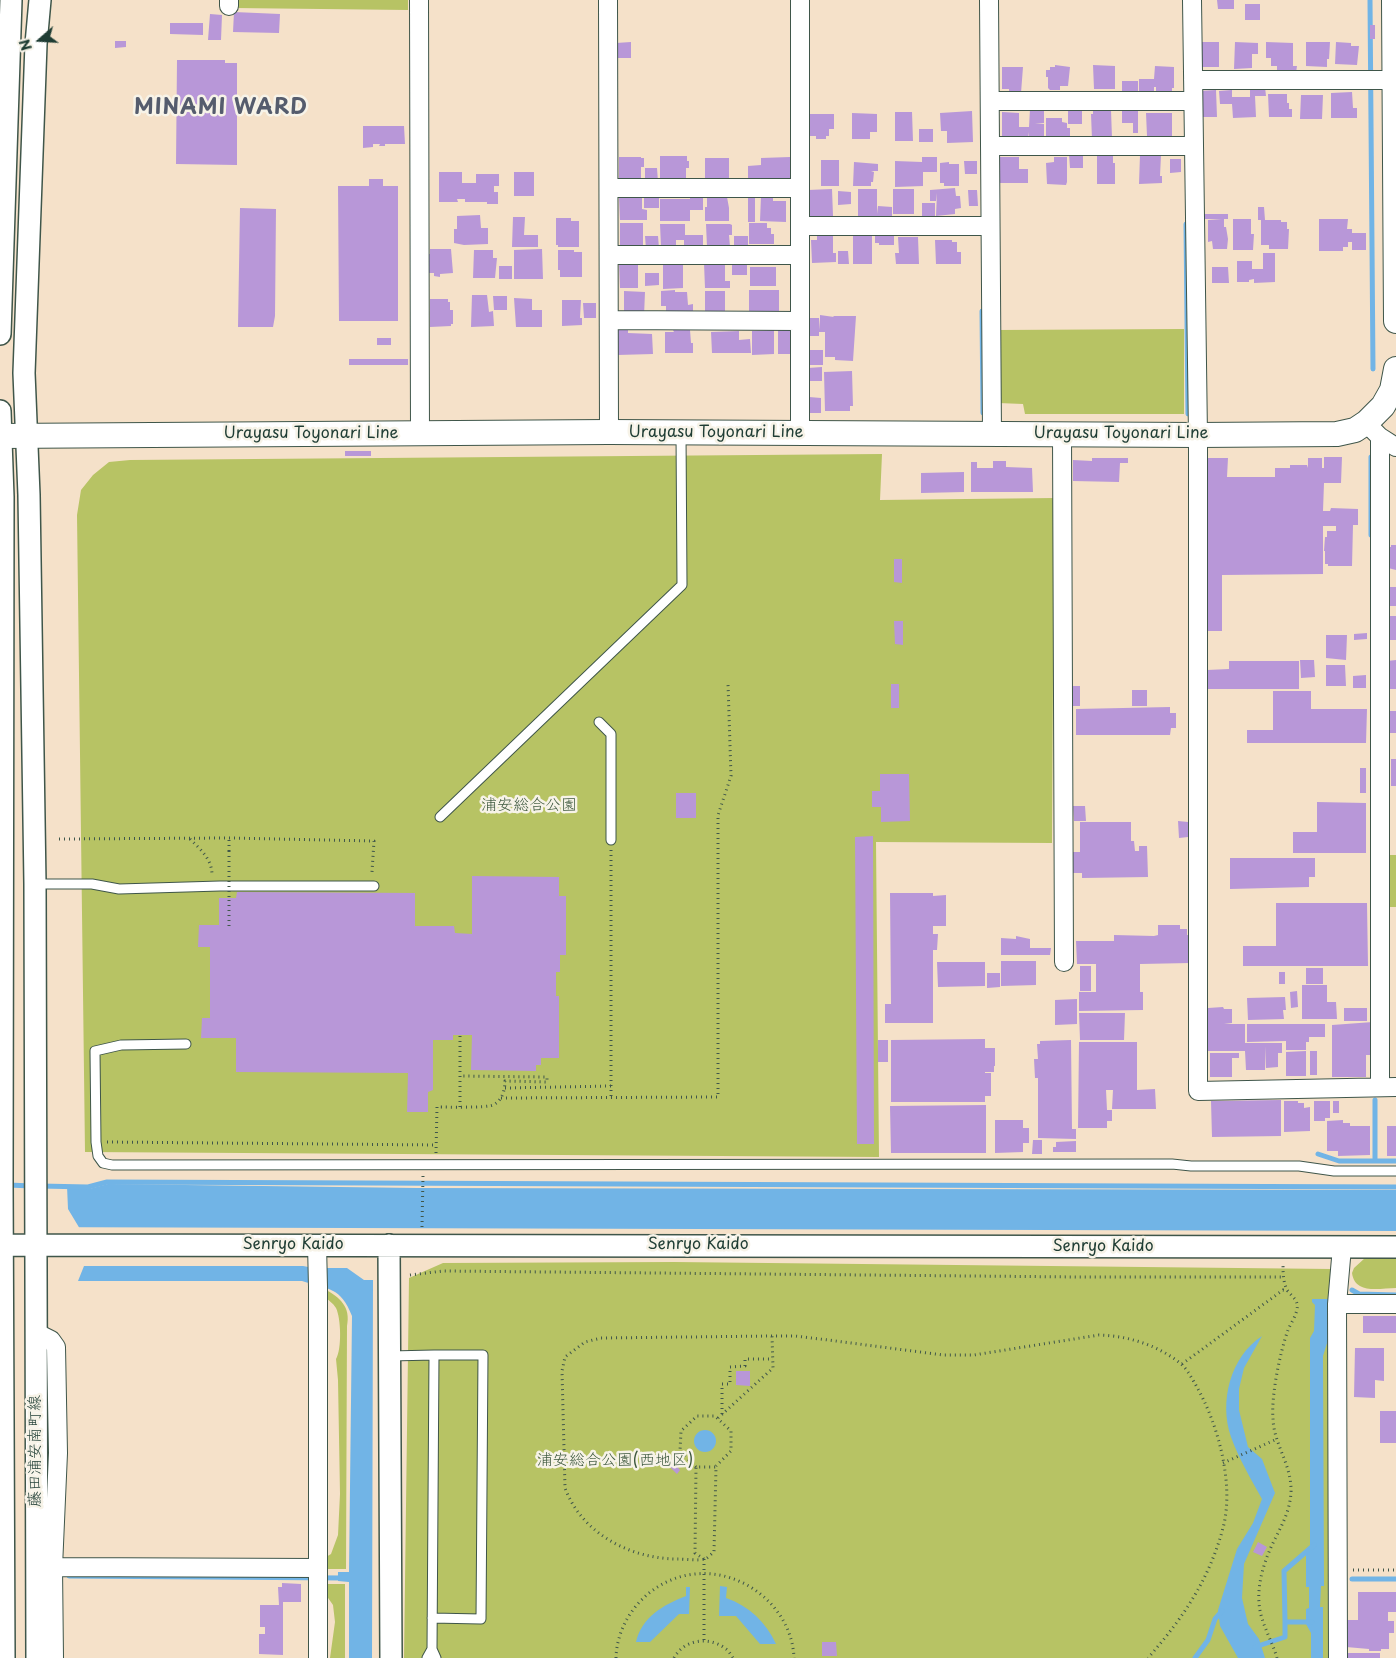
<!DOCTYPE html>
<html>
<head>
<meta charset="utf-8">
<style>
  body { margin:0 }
  #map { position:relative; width:1396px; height:1658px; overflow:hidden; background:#f5e1c9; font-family:"Playpen Sans",sans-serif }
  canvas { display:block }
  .north { position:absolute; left:15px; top:15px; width:50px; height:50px; -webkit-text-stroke:4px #f7f3e8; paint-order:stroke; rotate:251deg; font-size:14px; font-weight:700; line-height:20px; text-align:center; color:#1f3d34 }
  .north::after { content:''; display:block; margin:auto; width:18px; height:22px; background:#1f3d34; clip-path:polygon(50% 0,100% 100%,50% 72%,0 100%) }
</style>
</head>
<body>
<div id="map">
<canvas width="1396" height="1658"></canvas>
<div class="north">N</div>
</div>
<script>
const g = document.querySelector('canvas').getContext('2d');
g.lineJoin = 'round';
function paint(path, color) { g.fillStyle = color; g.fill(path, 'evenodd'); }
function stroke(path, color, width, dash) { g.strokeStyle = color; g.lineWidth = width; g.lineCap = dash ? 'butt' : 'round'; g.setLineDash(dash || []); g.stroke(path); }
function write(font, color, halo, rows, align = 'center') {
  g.font = font + ' "Playpen Sans","Klee One",sans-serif'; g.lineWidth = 5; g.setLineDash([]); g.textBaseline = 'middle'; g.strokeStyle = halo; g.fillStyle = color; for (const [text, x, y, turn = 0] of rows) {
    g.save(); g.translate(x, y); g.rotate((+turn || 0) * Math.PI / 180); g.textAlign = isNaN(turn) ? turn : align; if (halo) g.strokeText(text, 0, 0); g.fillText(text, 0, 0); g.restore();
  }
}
const green = new Path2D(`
  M234,0H408V10L234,8Z
  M1184,329V414H1025L1023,404L998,403V330Z
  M882,454L880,500L1054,498L1052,843L876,842L879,1157L85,1152L77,515L81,490L93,475L109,462L130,460Z
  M1386,855H1396V907H1385Z
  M1365,1258H1396V1288C1380,1288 1355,1295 1352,1273L1354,1268Z
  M674,1262L1332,1269L1333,1658H404L409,1278L443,1263Z
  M324,1289C340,1297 351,1307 347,1326L346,1569H325L326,1557L331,1554L338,1535L340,1494L338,1380L336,1359C342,1349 341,1318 336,1308C333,1303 328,1300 324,1296Z
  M325,1584H345V1658H330L335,1622L333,1605L326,1595Z`);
const water = new Path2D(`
  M108,1184L417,1188L1396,1190V1231L0,1227V1187L89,1189Z
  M84,1266H303L314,1268H347L364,1280H373L372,1658H349V1582L338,1581V1572H349L352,1316C341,1287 328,1289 302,1281H78Z
  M1312,1299H1329L1328,1340L1323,1356L1324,1586H1321L1320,1607H1323V1658H1311V1633L1306,1624V1609L1309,1608V1587H1306V1553L1310,1548V1338L1314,1331L1315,1305L1312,1302Z
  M1262,1336L1244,1368L1239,1389V1410L1248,1447L1262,1459L1275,1493L1244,1564L1242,1598L1248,1624L1259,1639L1265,1658H1238L1220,1626L1218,1610L1237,1549L1253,1523L1262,1499C1251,1479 1239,1459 1231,1437C1219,1402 1230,1357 1262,1336Z
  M694 1441a11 11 0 1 1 22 0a11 11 0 1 1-22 0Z
  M720,1586L727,1587L726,1598C749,1606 766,1622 776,1644H760L736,1616H719Z
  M686,1587H690L689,1614H679L650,1642H636C642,1617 663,1605 686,1596Z`);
const pier = new Path2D(`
  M0,1185L67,1186L68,1209L80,1229H0Z`);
const stream = new Path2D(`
  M1370,0L1373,369
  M1186,224L1188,414
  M982,311L983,413
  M1371,457V535
  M1318,1154L1339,1161H1396
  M1375,1161V1100
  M8,1185L32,1186
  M40,1186L88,1187L107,1182L1396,1187
  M1352,1290L1359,1294L1396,1295
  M69,1576L343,1578
  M1352,1579H1396
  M1285,1622L1284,1571L1314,1545
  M1255,1647L1285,1637V1622H1312
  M1195,1658L1208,1640L1215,1619L1222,1611`);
const building = new Path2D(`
  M1217,0H1234V9H1218Z
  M1245,4H1260V20H1245Z
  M234,12L280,14L279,33L233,32Z
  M210,14L222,15L221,40H208Z
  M170,23H203V35L170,34Z
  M1370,25H1375V39H1370Z
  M115,41H126V47L115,48Z
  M631,42V58H616V43Z
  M1198,42H1219V67H1198Z
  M1235,42L1258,43V54H1252V68L1234,69Z
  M1266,42L1293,43V66H1297L1296,73H1277V66H1271V58H1266Z
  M1306,42H1330L1329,59H1327V67L1306,66Z
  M1336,42L1351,43V46H1359L1357,65L1335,64Z
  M177,60H225V63H237V165L176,164Z
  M1055,65L1070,67L1068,86H1060V90H1050L1048,88V77H1046V70H1050V67H1055Z
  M1093,65L1115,66V89H1094Z
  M1155,66L1174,67V88H1172V94H1156V87H1154V91H1139V79H1154Z
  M1002,67H1023L1021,93H1009V89H1002Z
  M1122,81H1138V95H1122Z
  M1250,87H1265L1266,96H1255L1256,117L1233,118L1232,104H1220L1219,91L1232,90V97H1250Z
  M1216,90L1217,117H1200L1199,91Z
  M1352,92L1353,108H1357V118H1331V93Z
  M1268,94H1287V103H1289V109H1292V117H1269Z
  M1301,95H1323L1322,119H1300Z
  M1030,109H1044V123L1035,124H1044V140L1029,139V132L1028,139H1002V112L1019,113V127H1029Z
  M1068,110L1082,111V124H1068Z
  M1093,110H1111L1112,138L1092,139L1091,114H1093Z
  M1122,110H1138V133H1133V123H1122Z
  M972,111L973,142L947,143V131H941L940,113Z
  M895,112H912L913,141H895Z
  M852,113L877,114V132H870V139H852Z
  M1146,113H1172V136H1165L1164,139H1157V136H1147Z
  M809,114H834V129H829V136H826V139H816V136H808Z
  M1046,118H1062V122L1067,123V128H1070V136H1066V139H1046Z
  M363,126H404L405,144H385V146H379L380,144H373V147L363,148Z
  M919,129H933V142H919Z
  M1083,153V168H1070L1069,154Z
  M1140,155H1161L1160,176H1162V183L1139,184Z
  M660,156H687V161H689V168H686V178H677V180L660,179Z
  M1097,156H1113V163H1115V184H1097Z
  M619,157H641V158H644V167H641V178H619Z
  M790,157V180L748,181V166L761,165V158Z
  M922,157H937V172H923V186L895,187V161L922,162Z
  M1000,157H1019V169H1028V183H1000Z
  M1054,157H1067V182L1066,185L1047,184L1046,163L1054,162Z
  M705,158H729V179H705Z
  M1170,159H1181V172L1170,173Z
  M821,160H839V186H821Z
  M964,161H977V174H965Z
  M854,162L878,164V171H871L874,172L873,182H871V186H853Z
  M949,162V164H959V186H944V183H940V163Z
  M645,168H657L658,182H645Z
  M439,172H462V183H476V174H499V186H494V192H498V204H487V202H465V199H457L458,202H439Z
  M514,172H534V196H514Z
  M369,179H383V186H398V321H339L338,186H369Z
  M955,188L956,196H960L961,208L955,209V214L936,216L937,193L936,201H930V190Z
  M832,189L833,216H808V190Z
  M858,189H877V214L878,206L892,207V219L858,218Z
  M893,189H914V214H893Z
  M968,190H977L978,206H969Z
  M838,191L851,192V204L838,205Z
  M690,196H703V210H690V221H660V199H690Z
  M748,196H755V222H748Z
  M761,196H773V201H786V222L760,221Z
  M619,197L642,198V209L647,210V220H620Z
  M644,197H659V208H644Z
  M727,197L729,208V221H705V207H707V198Z
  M922,203H935V217H922Z
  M1258,207H1264L1265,220H1281V222H1287V229H1289L1288,249H1269V245H1261V220H1258Z
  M240,208L276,209L275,316L273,327H238Z
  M1200,214H1228V219H1224V227H1226L1228,239L1227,249H1213L1212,241L1208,242V220L1222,219H1199Z
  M480,215L481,228H488V244L464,245L454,243V229H457V216Z
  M513,217H525L524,235H538V247H512Z
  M556,218H571V221H579V247H558V245H556Z
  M1233,219H1251V234H1254L1253,250H1233Z
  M1319,219H1348L1347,229H1352V233H1366V250H1352V242H1348V247H1343V251H1319Z
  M620,223H643V246H620Z
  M749,223H767V228H771V234H774V244H749Z
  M660,224H685V235H703V248L684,249V240H676V247H661Z
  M706,224H730L732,225V235H729L730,247H707Z
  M894,233V245H879V243H875V234Z
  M645,236H658L659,248L646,249Z
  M734,236H748V248H734Z
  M817,236H833V253H836V262L812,263L811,240H817Z
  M853,236H872V264H853Z
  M898,237H918L919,264H896L895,253H899Z
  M935,240H952V242H957V252H961V264H936Z
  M430,249H451L453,273L440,274V277L434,276V273H429V270H428L427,254H430Z
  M542,249L543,279H514V250Z
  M474,250H493V258H497L495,278H473Z
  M558,250H574V252H582V277H560V270H558Z
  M838,251H848L849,264H838Z
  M1263,253H1275V282L1254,283V279L1249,280V282H1237V261H1252V269H1263Z
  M619,263H638V288H620Z
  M663,263H683V288L663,289Z
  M704,263H725V281H730V288H705Z
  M732,263H747V275H732Z
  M499,266H512V279H499Z
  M750,267H776V286H750Z
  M1212,267H1228L1229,283H1212Z
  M645,273H659V285L645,286Z
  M675,290V292H687L688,305L693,304V312L666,313V306H661V291Z
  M749,290H779V312L749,313Z
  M624,291L645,292L644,316L624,313Z
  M705,291H725V314L705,315Z
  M472,295H487L489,312L493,311L494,326L471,327Z
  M493,296H507V310H494Z
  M514,298L532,299V310H542V327H516Z
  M430,299H448V302H450V310H453V324H451V326L430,327Z
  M562,300H581L580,318H582V325L562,326Z
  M583,303H596V318H584Z
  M820,315L834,317L833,316H856L853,361L835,360V357H825V332H819V336H808V318H819L820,330Z
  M619,329H628V333L652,334L653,354L617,355V331Z
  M673,330H690L691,343H693V353H665V332H674Z
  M774,330V354L752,355V331Z
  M778,330H791V354H778Z
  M739,331V340L750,339L751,353H712L711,332Z
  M377,338H391V345H377Z
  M808,350H823V365H808Z
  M349,359H408V365H349Z
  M822,367V381H809L808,368Z
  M852,371L853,406H850V411H825L824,372Z
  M809,397L821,398V413H809Z
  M345,451H371V456H345Z
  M1324,457H1342L1341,483H1324L1323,511H1330L1331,508L1358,509V525H1353L1352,566H1328V564H1325V551H1324L1325,537H1327V531H1336V526H1323V574L1222,575V631H1208L1207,458H1228L1227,477H1275V468H1290V465H1307L1308,468V458H1322V468H1324Z
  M1092,458H1128V463H1120L1119,482L1073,481V460L1092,461Z
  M993,461H1006V467L1032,468L1033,492H971V462H977V468H993Z
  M964,472V492L921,493V473Z
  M1391,545H1396V570L1388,568L1387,547H1391Z
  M894,559H902V583L894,582Z
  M1388,587H1396V606H1387Z
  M1389,616H1396V640H1387Z
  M894,621H903V645L895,644Z
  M1367,633V639L1354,640V634Z
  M1326,635H1347L1346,660L1326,658Z
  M1300,660H1314L1315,677L1301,678Z
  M1396,660V689H1387V661Z
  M1229,661H1299V689H1207V670L1229,669Z
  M1326,665H1345L1346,686H1326Z
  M1366,675V688H1353V676Z
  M891,684H899V708H891Z
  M1071,686H1080V706H1071Z
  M1132,690H1147V706H1132Z
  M1273,691H1311V709H1367L1366,743H1247V730H1273Z
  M1170,707V713H1176V728H1171L1170,735H1076V709Z
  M1387,711H1396V733H1387Z
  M1391,759H1396V786H1391Z
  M1360,768H1366V793H1360Z
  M880,774H909L910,821L881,822V807H872V791H880Z
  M676,793H696V818H676Z
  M1317,802L1366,803V853H1293V832H1317Z
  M1073,806H1085L1086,821H1074Z
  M1178,821L1188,822L1191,835L1188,836V837L1179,838Z
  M1080,822H1131V841H1134L1135,851H1139V846H1147L1148,877L1082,878V873H1072V852H1080Z
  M873,836L874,1144H857L855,837Z
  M1230,858H1315V877H1309V887L1230,889Z
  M472,876L559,877V896H566V955H560V972H556V996H559V1058H541V1065H536V1071L471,1070L472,1035H453V1040H433V1090L428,1092V1112H407L408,1073L236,1072V1038H201L202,1018H210V947H198L199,925H219V898H236L237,892L415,893V926H454L455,933L472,934Z
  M890,893H933V896L946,895V926H933V934H938L937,950H933V1023H885V1004H891Z
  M1276,903H1367L1368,966H1243V946H1276Z
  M1158,925H1180V929H1187V935H1190V963L1140,964V992H1143V1010L1079,1011V992H1096V964H1077L1076,941H1114V935L1154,936L1158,935Z
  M1016,936L1030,939V948H1051L1050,955H1001V938L1016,939Z
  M1001,961H1036V985L1001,986Z
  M937,962H985V986L938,987Z
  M1080,966H1091V991H1080Z
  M1306,968H1323V984H1306Z
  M1279,972H1285V984H1279Z
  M987,973H1000V987L987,988Z
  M1302,985H1327V1002H1336L1337,1019H1302Z
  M1297,991L1298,1007L1291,1008L1290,992Z
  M1285,997L1286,1010H1283L1284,1019L1248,1020L1247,998Z
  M1077,999V1024L1055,1025V1000Z
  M1223,1007L1224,1009H1232V1023L1224,1024H1245V1043H1282V1053H1278V1067L1266,1068V1046L1265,1070H1246L1245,1051H1208V1008Z
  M1344,1008H1367V1021H1344Z
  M1079,1013H1125L1124,1040H1080Z
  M1373,1022V1052H1371V1055H1366V1077H1332V1025Z
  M1247,1024H1325V1037H1309V1042H1306V1050H1286V1041L1247,1042Z
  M985,1039V1048H995V1066H994V1072H985V1073H991V1096H985V1102H891V1040Z
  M878,1040H888V1062H878Z
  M1071,1040L1072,1129H1076V1139L1038,1138V1078H1035L1034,1059H1038L1037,1044H1040V1041Z
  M1079,1042H1137V1090L1155,1089L1156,1109H1112L1113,1090H1106L1107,1110H1112V1121H1107V1128H1078Z
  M1306,1051V1076H1286V1052Z
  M1310,1051H1317V1075H1310Z
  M1210,1053H1239V1058H1232V1077H1210Z
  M1281,1100V1136L1212,1137L1211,1101Z
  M1284,1101H1298V1103H1304V1108L1310,1107V1131L1284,1132Z
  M1314,1101H1330V1118H1325V1121H1314Z
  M1333,1101H1339V1113H1333Z
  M986,1105V1153H891L890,1106Z
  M995,1120H1023V1128H1029V1143H1023V1152L995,1153Z
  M1343,1120V1123H1350V1126H1370V1155L1338,1156V1151H1327V1121Z
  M1387,1126H1396V1156H1387Z
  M1033,1140H1042V1154H1032Z
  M1076,1141V1152H1053V1147H1056V1142Z
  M1363,1316H1396V1333H1363Z
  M1355,1348H1384V1381L1375,1380V1398L1354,1397Z
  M736,1371H750V1386L736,1385Z
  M1380,1411H1396V1443H1380Z
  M672,1461L680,1470L677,1474L668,1465Z
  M1258,1542L1267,1547L1262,1556L1253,1552Z
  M282,1583L301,1584V1602H283V1655L259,1654V1634H265V1627H260V1605H279L278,1587H282Z
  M1358,1592H1396V1612H1388V1621H1394V1633H1389V1649H1381V1651H1369V1649L1346,1647V1620H1358Z
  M822,1642H836L837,1656H822Z
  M1347,1653H1380V1658H1347Z`);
const path = new Path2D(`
  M59,839L229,838L374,841L372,872H370
  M190,839C201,850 212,859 212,875
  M611,850V1097
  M229,851V838
  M229,926V897
  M505,1088L611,1086
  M501,1098L718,1097V815L731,776L728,684
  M460,1107V1035
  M107,1142L437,1145
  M436,1153L437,1107C446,1107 487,1108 493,1105C502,1101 505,1090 505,1081L547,1082V1077L460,1076
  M422,1227L423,1176
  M410,1275L443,1271L1078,1277H1282
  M1182,1364L1283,1290L1288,1291
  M722,1414V1384H730V1367L745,1366V1359H773
  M718,1418L773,1368L772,1336
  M1223,1463L1277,1439
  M696,1467L680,1451L681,1431L697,1416H715L731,1431V1451L716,1466
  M704,1559L695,1553L696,1467H716L714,1552C711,1554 708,1558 705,1559C698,1561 685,1559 678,1559C631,1559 582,1534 565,1488L562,1371L565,1357L585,1342L601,1338L772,1336H795L828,1340L943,1355H974L1099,1335C1129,1336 1157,1345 1180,1363C1186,1368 1190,1375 1194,1382C1217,1420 1235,1483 1223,1528C1209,1580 1183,1618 1148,1658
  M704,1559V1641
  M1353,1570H1396
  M616,1658C617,1616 652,1578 695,1574C744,1569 792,1608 794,1658
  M674,1658C684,1639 710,1636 726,1649C729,1651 731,1655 733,1658
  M1277,1658C1273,1644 1265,1630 1261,1615C1255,1592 1262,1567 1272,1545C1280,1528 1290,1513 1291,1492C1292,1465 1274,1445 1273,1419C1271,1396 1280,1352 1288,1330C1291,1323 1296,1316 1297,1309C1299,1300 1291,1296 1287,1290C1283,1281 1283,1273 1283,1264`);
const service = new Path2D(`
  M599,722L611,734V840
  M440,817L682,585L681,433
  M35,884H92L119,889L220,886H374
  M186,1044L121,1045L95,1051L96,1142L98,1156L103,1163L112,1165L1172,1164L1191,1166H1299L1334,1171H1396
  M390,1356L434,1355
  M432,1649L436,1658
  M427,1658L432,1649L434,1355H483L481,1619L432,1618`);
const minor = new Path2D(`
  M419,0L420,433
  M608,0L609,432
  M989,0L992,433
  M1192,0L1198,435V1091L1396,1087
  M229,6V0
  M1193,80H1394
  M990,101H1193
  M990,146H1194
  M609,188H800
  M800,226H990
  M609,255H800
  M609,320L800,321
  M1373,430L1380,437L1396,447
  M1062,433L1064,962
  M800,434V0
  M1380,1087V437
  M317,1244L318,1287V1658
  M1337,1304H1396
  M35,1332L51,1340L56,1347L58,1453L53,1567L54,1658
  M53,1567L318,1568
  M1338,1658L1337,1304L1342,1247`);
const tertiary = new Path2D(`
  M0,334L11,0
  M0,411L3,497L2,1182L4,1658
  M0,1245L1396,1247
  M389,1245L391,1658
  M37,1658L35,884L29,495L24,373L36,44L40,0`);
const secondary = new Path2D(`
  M1394,0L1396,321
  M0,436L609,432L1198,435L1337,434L1355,430L1367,422L1383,406L1392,390L1396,369`);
const pathBridge = new Path2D(`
  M229,851V897`);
const streetNames = [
  ["Urayasu Toyonari Line",716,433],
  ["Urayasu Toyonari Line",311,434],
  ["Urayasu Toyonari Line",1121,434],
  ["Senryo Kaido",293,1245],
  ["Senryo Kaido",698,1245],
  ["Senryo Kaido",1103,1247],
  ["藤田浦安南町線",36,1451,-90]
];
const parkNames = [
  ["浦安総合公園",529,806],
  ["浦安総合公園(西地区)",615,1461]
];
const districtNames = [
  ["MINAMI WARD",221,108]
];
paint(green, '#b7c364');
paint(water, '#71b4e6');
paint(pier, '#f5e1c9');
stroke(stream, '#71b4e6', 5);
paint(building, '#b897d8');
stroke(service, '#3f564a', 11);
stroke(minor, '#3f564a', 20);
stroke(tertiary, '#3f564a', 24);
stroke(secondary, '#3f564a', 26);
stroke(path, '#3f564a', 3, [1, 4]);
stroke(service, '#fff', 9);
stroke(minor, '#fff', 18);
stroke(tertiary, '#fff', 21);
stroke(secondary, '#fff', 24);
stroke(pathBridge, '#3f564a', 3, [1, 4]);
write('16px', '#1f3d34', '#f7f3e8', streetNames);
write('16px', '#3d583e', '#f7f3e8', parkNames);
g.letterSpacing = '1px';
write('bold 21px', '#555c6d', '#f7f3e8', districtNames);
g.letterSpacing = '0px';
</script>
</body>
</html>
